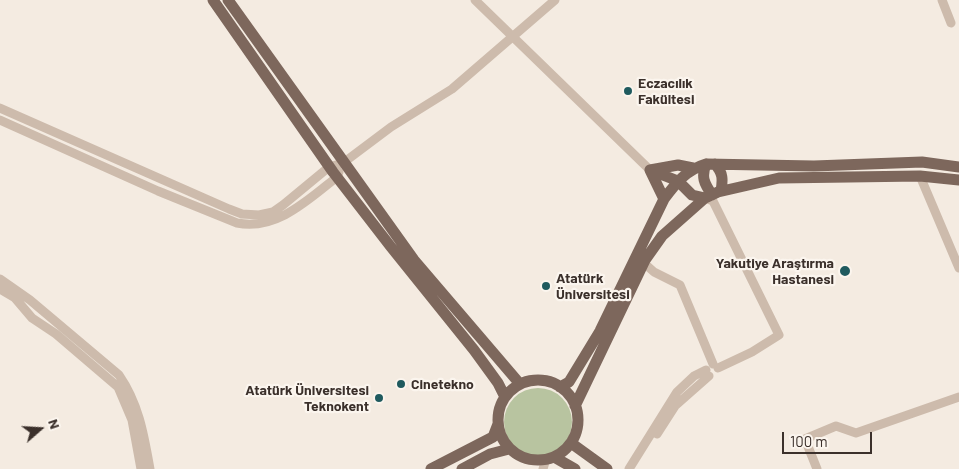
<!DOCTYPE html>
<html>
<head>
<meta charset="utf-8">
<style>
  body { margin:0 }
  #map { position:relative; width:959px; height:469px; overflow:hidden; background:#f4ebe1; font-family:Barlow,sans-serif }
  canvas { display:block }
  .north { position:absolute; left:15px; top:404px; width:50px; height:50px; -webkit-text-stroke:4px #fbf5ee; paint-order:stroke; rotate:71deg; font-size:14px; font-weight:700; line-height:20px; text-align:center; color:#3b302b }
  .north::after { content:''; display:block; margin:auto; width:18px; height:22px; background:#3b302b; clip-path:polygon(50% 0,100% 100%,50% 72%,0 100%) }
  .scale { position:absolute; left:782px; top:432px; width:90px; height:22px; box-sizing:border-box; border:2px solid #3b302b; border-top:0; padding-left:6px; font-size:15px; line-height:18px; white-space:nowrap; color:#3b302b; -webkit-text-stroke:4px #fbf5ee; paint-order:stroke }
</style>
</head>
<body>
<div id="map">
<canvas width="959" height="469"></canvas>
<div class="north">N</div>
<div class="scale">100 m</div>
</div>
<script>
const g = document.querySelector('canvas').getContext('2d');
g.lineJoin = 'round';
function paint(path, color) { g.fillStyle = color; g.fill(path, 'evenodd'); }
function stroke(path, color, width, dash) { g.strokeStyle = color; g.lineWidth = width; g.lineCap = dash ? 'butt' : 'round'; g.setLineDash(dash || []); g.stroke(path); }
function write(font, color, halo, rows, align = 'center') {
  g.font = font + ' Barlow,sans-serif'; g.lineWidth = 4.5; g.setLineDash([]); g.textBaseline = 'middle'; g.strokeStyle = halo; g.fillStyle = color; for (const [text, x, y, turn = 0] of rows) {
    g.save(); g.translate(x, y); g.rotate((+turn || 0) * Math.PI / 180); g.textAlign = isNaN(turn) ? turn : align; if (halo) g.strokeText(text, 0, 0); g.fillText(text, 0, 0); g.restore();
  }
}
const green = new Path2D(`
  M504 422a34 34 0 1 1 68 0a34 34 0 1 1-68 0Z`);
const minor = new Path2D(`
  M475,0L650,170
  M942,0L951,23
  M0,108L229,209L242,214L259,215L273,212L283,205L329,167L343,163L391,127L452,89L555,0
  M0,120L158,191L237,223C276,231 308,200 337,177L339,172
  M920,176L959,268
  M705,198L713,201L779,335L752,352L718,368
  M644,263L654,272L680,285L713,364
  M0,279L30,300L119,375C139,404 144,435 150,469
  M0,289L15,298L32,318L56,334L118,387L132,420L141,469
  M657,434L675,406L709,376
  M543,469L546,459
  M629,469L677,392L694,376L706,370
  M817,469L805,439L836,426L856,433L959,397`);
const major = new Path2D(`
  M213,0L333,172L391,247L474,350L498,383L505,397
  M228,0L414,260L520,384
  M706,164C701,177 704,183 712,195
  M715,164C723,173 723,179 721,191
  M650,170L678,181L692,195L705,198
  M650,170L678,165L693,168
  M650,170L664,199
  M498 420a40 40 0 1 1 80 0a40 40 0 1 1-80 0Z
  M560,387L569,382L600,331L664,199C676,183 686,170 706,164L814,166L922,162L959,167
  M575,406L645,260L662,236L705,198L718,192L779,178L920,176L959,180
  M571,443L607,469
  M554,457L575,469
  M431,469L493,437L498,424
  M462,469L490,454L509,449`);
const markers = [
  [628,91,5,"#1f5a5e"],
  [845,271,6,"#1f5a5e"],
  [546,286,5,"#1f5a5e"],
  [401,384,5,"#1f5a5e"],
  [379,398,5,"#1f5a5e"]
];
const poiNames = [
  ["Eczacılık",638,83],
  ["Fakültesi",638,99],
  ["Yakutiye Araştırma",834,263,"right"],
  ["Hastanesi",834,279,"right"],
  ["Atatürk",556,278],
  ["Üniversitesi",556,294],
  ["Cinetekno",411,384],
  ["Atatürk Üniversitesi",369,390,"right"],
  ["Teknokent",369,406,"right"]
];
paint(green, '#b8c4a0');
stroke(minor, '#cdbbac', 9);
stroke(major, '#7d675c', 11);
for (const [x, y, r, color] of markers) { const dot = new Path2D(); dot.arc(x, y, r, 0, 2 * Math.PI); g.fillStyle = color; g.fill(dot); stroke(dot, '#fbf5ee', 2); }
write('bold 14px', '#3b302b', '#fbf5ee', poiNames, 'left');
</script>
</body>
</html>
